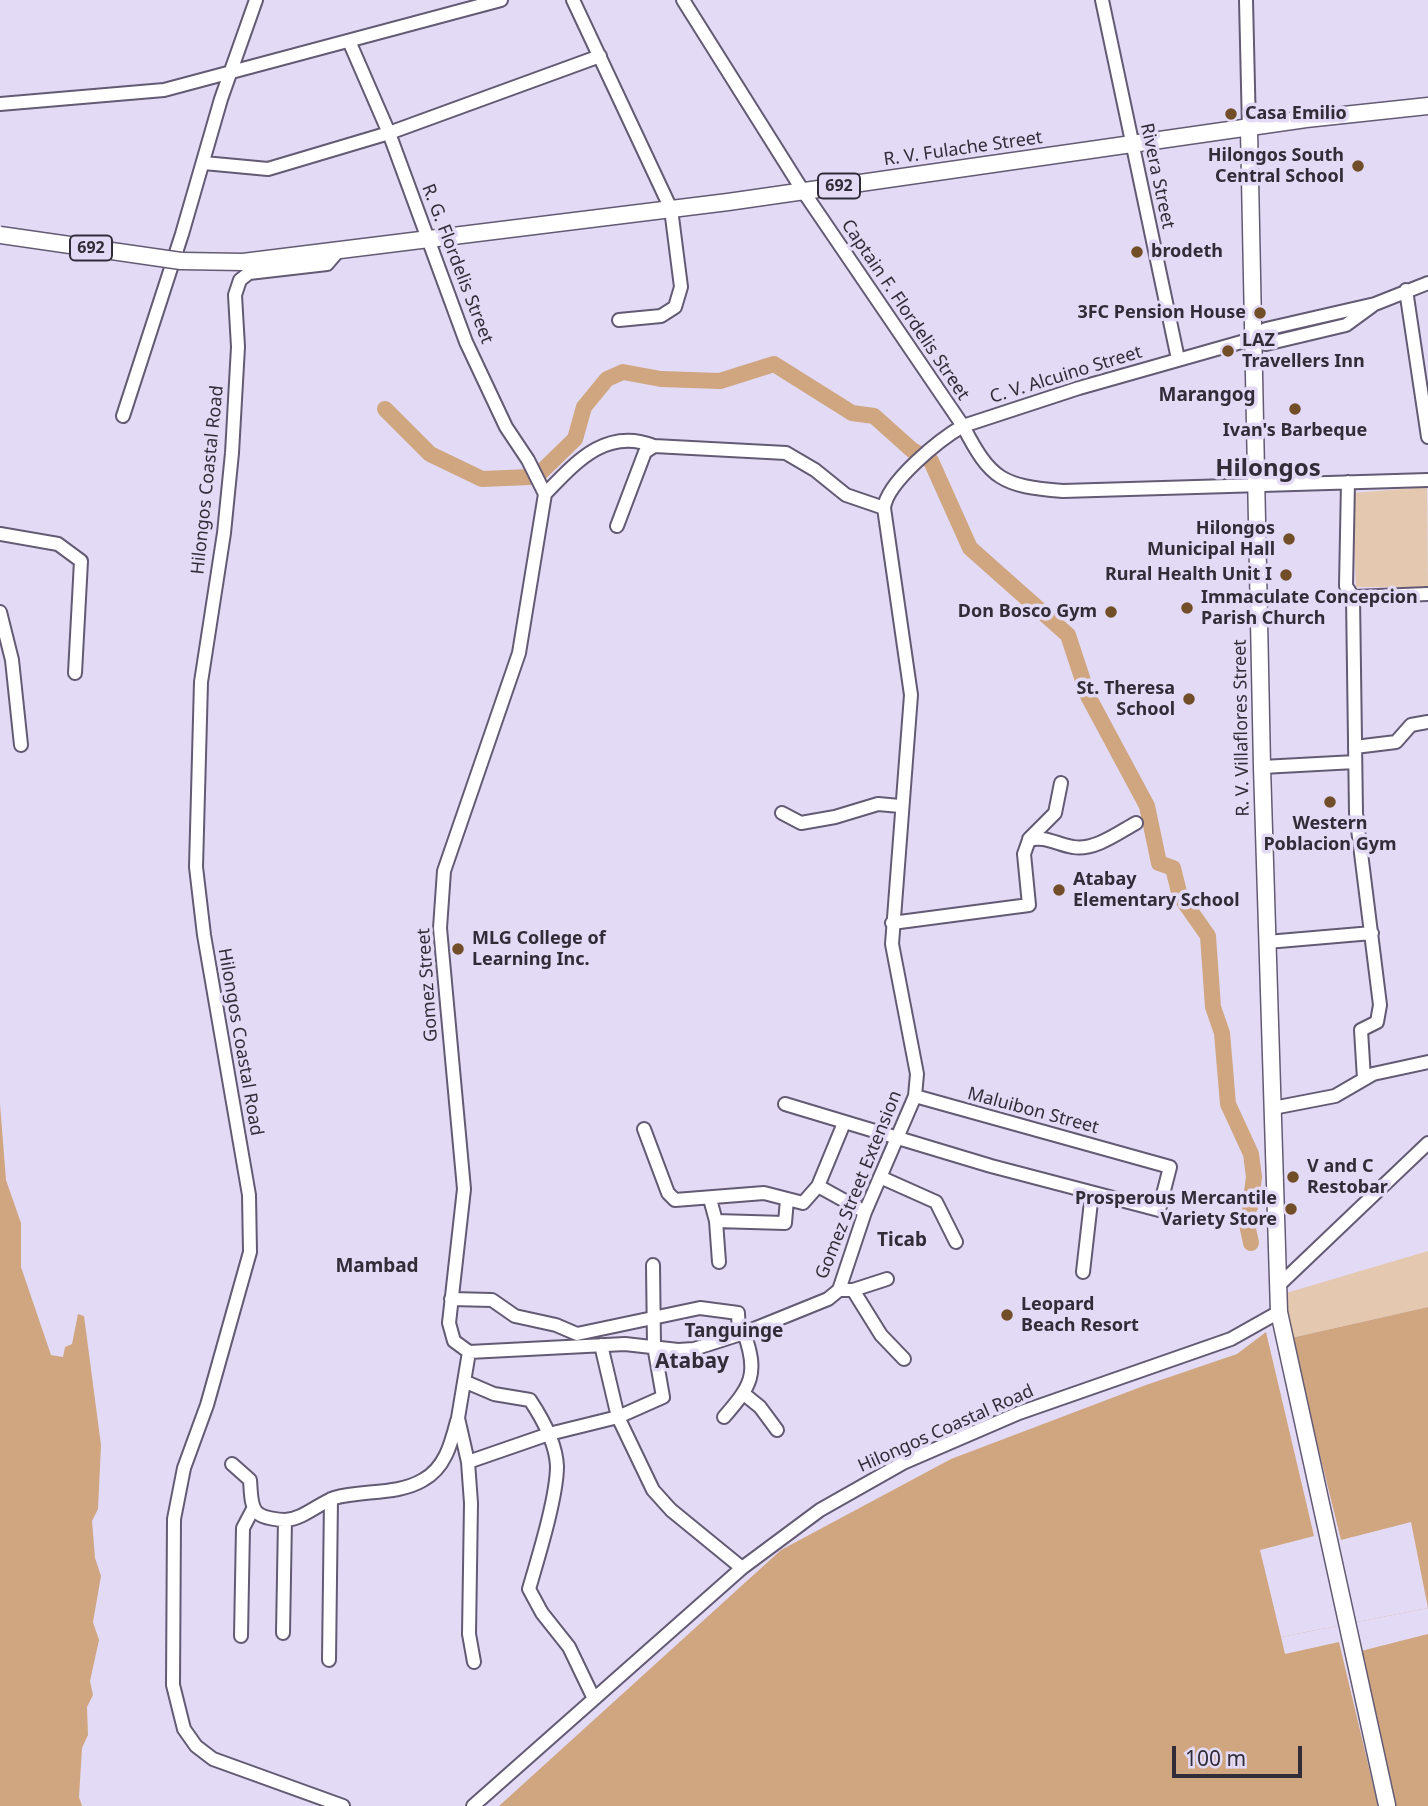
<!DOCTYPE html>
<html>
<head>
<meta charset="utf-8">
<style>
  body { margin:0 }
  #map { position:relative; width:1428px; height:1806px; overflow:hidden; background:#e3daf6; font-family:"Noto Sans",sans-serif }
  canvas { display:block }
  .scale { position:absolute; left:1172px; top:1746px; width:130px; height:32px; box-sizing:border-box; border:4px solid #312d38; border-top:0; padding-left:9px; font-size:21px; line-height:24px; white-space:nowrap; color:#312d38; -webkit-text-stroke:5px #e3daf6; paint-order:stroke }
</style>
</head>
<body>
<div id="map">
<canvas width="1428" height="1806"></canvas>
<div class="scale">100 m</div>
</div>
<script>
const g = document.querySelector('canvas').getContext('2d');
g.lineJoin = 'round';
function paint(path, color) { g.fillStyle = color; g.fill(path, 'evenodd'); }
function stroke(path, color, width, dash) { g.strokeStyle = color; g.lineWidth = width; g.lineCap = dash ? 'butt' : 'round'; g.setLineDash(dash || []); g.stroke(path); }
function write(font, color, halo, rows, align = 'center') {
  g.font = font + ' "Noto Sans",sans-serif'; g.lineWidth = 7; g.setLineDash([]); g.textBaseline = 'middle'; g.strokeStyle = halo; g.fillStyle = color; for (const [text, x, y, turn = 0] of rows) {
    g.save(); g.translate(x, y); g.rotate((+turn || 0) * Math.PI / 180); g.textAlign = isNaN(turn) ? turn : align; if (halo) g.strokeText(text, 0, 0); g.fillText(text, 0, 0); g.restore();
  }
}
const green = new Path2D(`
  M1427,487L1428,587H1356L1352,493Z
  M1428,1251V1307L1291,1338L1286,1293Z`);
const water = new Path2D(`
  M0,1104L6,1180L21,1223V1267L51,1355L63,1357L65,1347L72,1344L78,1314L84,1316L101,1445L98,1509L92,1521L95,1558L101,1576L93,1622L99,1640L90,1681L93,1695L87,1707L88,1735L82,1748L79,1797L82,1806H0Z
  M1428,1307V1806H499L781,1550L951,1459L1146,1385L1237,1354L1266,1332L1314,1536L1260,1550L1281,1637L1428,1608L1411,1522L1341,1540L1291,1338Z`);
const pier = new Path2D(`
  M1428,1608V1634L1361,1651L1395,1803L1378,1806L1339,1642L1285,1654L1281,1637Z`);
const river = new Path2D(`
  M385,409L430,454L482,479L530,477
  M539,474L575,439L584,407L607,379L623,372L661,379L720,381L774,364L852,413L874,416L912,450L931,461L970,548L1068,635L1088,696L1147,806L1159,863L1173,868L1180,896L1208,936L1213,1007L1222,1033L1228,1104L1251,1154L1254,1177L1250,1207
  M1247,1224L1251,1243`);
const minor = new Path2D(`
  M573,0L671,209L681,287L675,307L661,316L619,320
  M683,0L803,191L963,426C991,480 1002,486 1063,491L1428,480
  M1102,0L1178,359
  M1246,0L1249,129
  M349,41L389,133L466,342L506,427L528,460L545,494
  M0,104L164,90L501,0
  M204,163L268,169L389,133L600,56
  M339,250L327,264L249,273L240,280L235,295L238,347L232,453L224,533L201,682L196,867L204,935L249,1195L250,1252L207,1405L184,1468L174,1519L173,1685L184,1729L196,1746L213,1759L343,1806
  M1406,290L1428,437
  M1252,339L1266,344L1346,325L1372,306
  M123,416L182,234L221,99L256,0
  M1348,482L1346,586L1353,597L1356,813L1380,1005L1377,1022L1361,1030L1364,1079
  M545,494C576,462 606,427 654,446
  M617,526L645,452L654,446L786,453L815,470L846,495L884,508
  M0,534L58,544L81,561L75,673
  M1353,597L1428,594
  M0,612L12,660L21,745
  M1355,747L1396,742L1411,725L1428,722
  M1262,767L1355,762
  M782,813L801,823L835,817L878,804L900,806
  M1029,839L1055,813L1061,783
  M892,923L1029,905L1024,854L1029,840C1045,835 1058,845 1073,847C1094,851 1118,833 1136,823
  M1267,942L1372,933
  M785,1104L991,1166L1159,1210L1170,1167L915,1096
  M1273,1108L1335,1096L1373,1074L1428,1062
  M644,1129L668,1193L675,1200L764,1193L803,1203L818,1186L844,1123
  M880,1177L936,1202L956,1242
  M818,1186L865,1212
  M710,1199L716,1221L785,1223L787,1199
  M716,1221L719,1262
  M653,1265L654,1346L663,1397L618,1417L653,1490L671,1510L742,1568
  M1083,1272L1092,1193
  M1278,1286L1428,1143
  M839,1290H853L881,1335L904,1359
  M853,1290L887,1279
  M451,1299L492,1300L515,1316L556,1325L577,1334L700,1308L738,1313L739,1335
  M469,1352L625,1344L678,1350L694,1349L744,1333L828,1299L839,1290L865,1212L915,1096L917,1074L892,944L911,695L884,508C887,482 940,439 963,426L1079,388L1252,339L1266,329L1375,304L1428,283
  M469,1352L454,1341L449,1323L464,1189L440,928L444,871L519,653L545,494
  M469,1352L458,1418L468,1462L471,1503L469,1634L474,1662
  M466,1382L494,1394L530,1400C542,1418 556,1443 557,1466C557,1497 538,1558 529,1589L542,1613L569,1647L594,1699
  M744,1394L760,1407L777,1430
  M724,1417C751,1386 759,1374 744,1333
  M468,1462L549,1434L618,1417L601,1345
  M232,1464L250,1480C251,1490 250,1509 259,1514C264,1518 279,1520 285,1520C303,1519 318,1504 334,1498C362,1490 398,1495 423,1480C445,1468 451,1444 457,1421
  M283,1633L285,1520
  M241,1636L243,1528L253,1509
  M329,1660L331,1499
  M473,1806L742,1568L820,1510L903,1463L1019,1413L1231,1339L1279,1312`);
const major = new Path2D(`
  M1249,129L1262,767L1279,1312L1387,1805
  M181,261L243,262L728,202L1306,119L1428,106`);
const majorBridge = new Path2D(`
  M0,235L181,261`);
const markers = [
  [1231,114,7,"#724e28"],
  [1358,166,7,"#724e28"],
  [1137,252,7,"#724e28"],
  [1260,313,7,"#724e28"],
  [1228,351,7,"#724e28"],
  [1295,409,7,"#724e28"],
  [1289,539,7,"#724e28"],
  [1286,575,7,"#724e28"],
  [1187,608,7,"#724e28"],
  [1111,612,7,"#724e28"],
  [1189,699,7,"#724e28"],
  [1330,802,7,"#724e28"],
  [1059,890,7,"#724e28"],
  [458,949,7,"#724e28"],
  [1293,1177,7,"#724e28"],
  [1291,1209,7,"#724e28"],
  [1007,1315,7,"#724e28"]
];
const shields = [
  [839,186,42],
  [91,248,42]
];
const shieldNames = [
  ["692",839,186],
  ["692",91,248]
];
const poiNames = [
  ["Casa Emilio",1245,114],
  ["Hilongos South",1344,156,"right"],
  ["Central School",1344,177,"right"],
  ["brodeth",1151,252],
  ["3FC Pension House",1246,313,"right"],
  ["LAZ",1242,341],
  ["Travellers Inn",1242,362],
  ["Ivan's Barbeque",1295,431,"center"],
  ["Hilongos",1275,529,"right"],
  ["Municipal Hall",1275,550,"right"],
  ["Rural Health Unit I",1272,575,"right"],
  ["Immaculate Concepcion",1201,598],
  ["Parish Church",1201,619],
  ["Don Bosco Gym",1097,612,"right"],
  ["St. Theresa",1175,689,"right"],
  ["School",1175,710,"right"],
  ["Western",1330,824,"center"],
  ["Poblacion Gym",1330,845,"center"],
  ["Atabay",1073,880],
  ["Elementary School",1073,901],
  ["MLG College of",472,939],
  ["Learning Inc.",472,960],
  ["V and C",1307,1167],
  ["Restobar",1307,1188],
  ["Prosperous Mercantile",1277,1199,"right"],
  ["Variety Store",1277,1220,"right"],
  ["Leopard",1021,1305],
  ["Beach Resort",1021,1326]
];
const streetNames = [
  ["R. V. Fulache Street",963,149,-8],
  ["Rivera Street",1157,176,78],
  ["R. G. Flordelis Street",457,264,69],
  ["Captain F. Flordelis Street",905,310,56],
  ["C. V. Alcuino Street",1066,375,-17],
  ["Hilongos Coastal Road",208,480,-84],
  ["R. V. Villaflores Street",1242,728,-91],
  ["Gomez Street",428,985,-94],
  ["Hilongos Coastal Road",240,1042,80],
  ["Maluibon Street",1033,1111,15],
  ["Gomez Street Extension",859,1185,-68],
  ["Hilongos Coastal Road",946,1429,-24]
];
const neighbourhoodNames = [
  ["Marangog",1207,396],
  ["Ticab",902,1241],
  ["Mambad",377,1267],
  ["Tanguinge",734,1332]
];
const quarterNames = [
  ["Atabay",692,1362]
];
const districtNames = [
  ["Hilongos",1268,469]
];
paint(green, '#e4c9b0');
paint(water, '#cfa67f');
paint(pier, '#e3daf6');
stroke(river, '#cfa67f', 16);
stroke(minor, '#635a73', 16);
stroke(major, '#635a73', 19);
stroke(minor, '#fff', 12);
stroke(major, '#fff', 16);
stroke(majorBridge, '#635a73', 19, []);
stroke(majorBridge, '#fff', 16);
for (const [x, y, r, color] of markers) { const dot = new Path2D(); dot.arc(x, y, r, 0, 2 * Math.PI); g.fillStyle = color; g.fill(dot); stroke(dot, '#e3daf6', 2.5); }
for (const [x, y, w] of shields) { const box = new Path2D(); box.roundRect(x - w / 2, y - 12.5, w, 25, 5); g.fillStyle = '#e3daf6'; g.fill(box); stroke(box, '#312d38', 2); }
write('bold 16px', '#312d38', null, shieldNames);
write('bold 18px', '#312d38', '#e3daf6', poiNames, 'left');
write('18px', '#312d38', '#e3daf6', streetNames);
write('bold 19px', '#312d38', '#e3daf6', neighbourhoodNames);
write('bold 21px', '#312d38', '#e3daf6', quarterNames);
write('bold 24px', '#312d38', '#e3daf6', districtNames);
</script>
</body>
</html>
